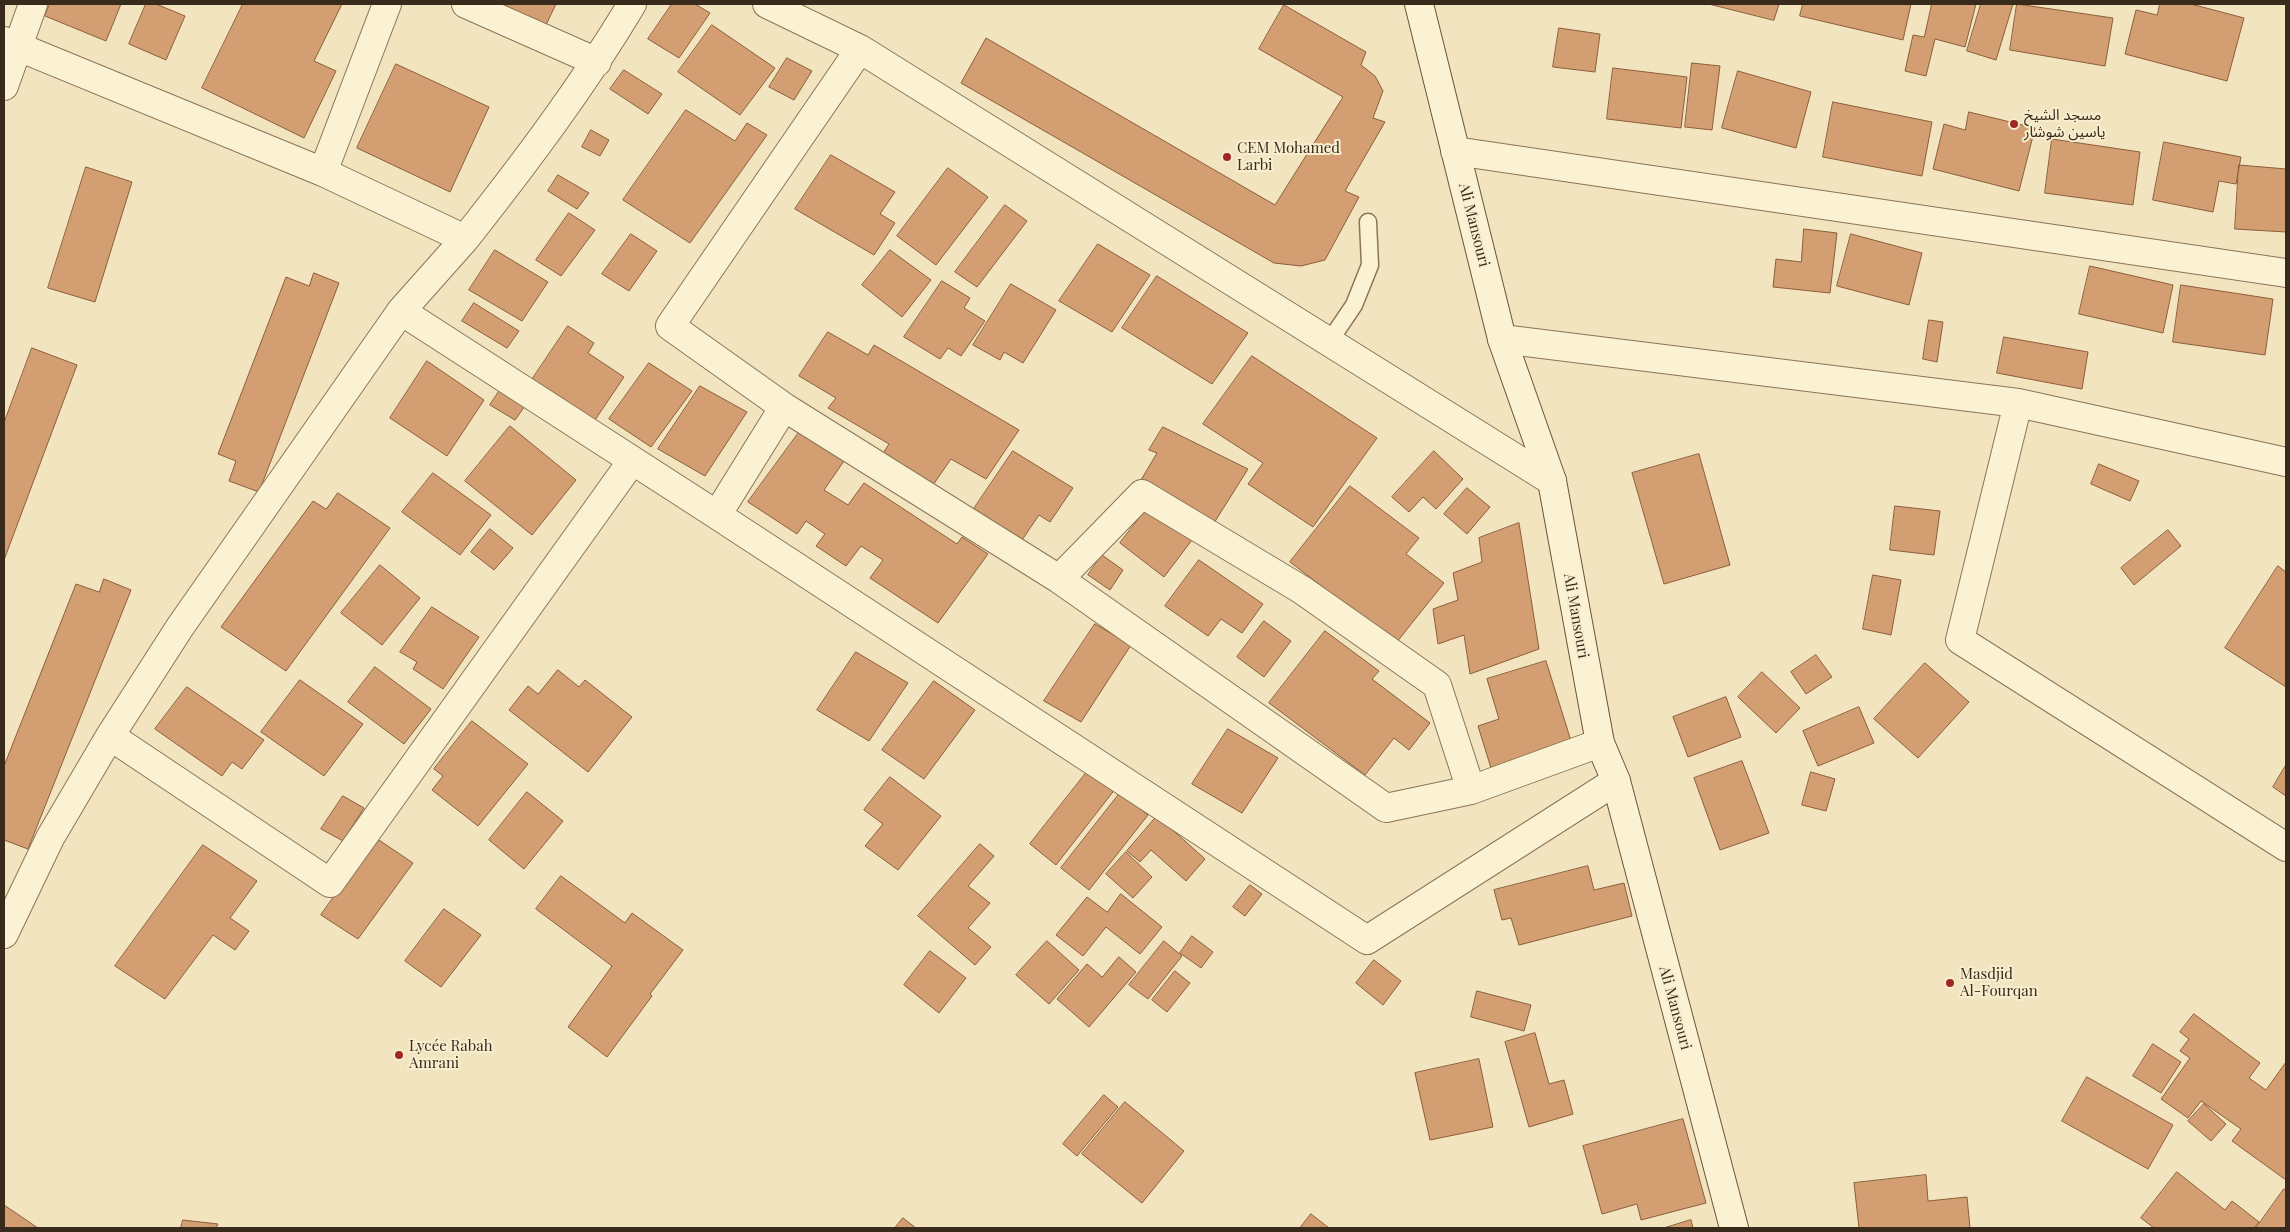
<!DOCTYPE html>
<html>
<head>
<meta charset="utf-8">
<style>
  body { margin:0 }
  #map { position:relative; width:2290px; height:1232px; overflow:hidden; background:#f1e4bf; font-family:"Playfair Display",serif }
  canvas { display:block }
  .frame { position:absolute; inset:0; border:5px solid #392b1c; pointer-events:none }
</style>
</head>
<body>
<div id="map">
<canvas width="2290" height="1232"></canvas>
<div class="frame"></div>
</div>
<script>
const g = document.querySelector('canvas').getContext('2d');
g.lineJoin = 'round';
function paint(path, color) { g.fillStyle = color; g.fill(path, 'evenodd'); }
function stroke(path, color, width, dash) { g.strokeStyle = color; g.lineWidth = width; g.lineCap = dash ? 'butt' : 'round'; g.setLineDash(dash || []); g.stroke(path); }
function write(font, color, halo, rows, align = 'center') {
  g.font = font + ' "Playfair Display","Noto Sans Arabic",serif'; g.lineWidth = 4; g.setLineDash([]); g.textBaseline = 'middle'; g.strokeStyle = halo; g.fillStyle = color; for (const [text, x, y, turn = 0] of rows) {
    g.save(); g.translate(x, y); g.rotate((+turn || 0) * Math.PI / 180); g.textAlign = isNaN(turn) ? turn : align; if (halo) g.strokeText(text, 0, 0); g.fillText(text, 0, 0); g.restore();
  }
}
const building = new Path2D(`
  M50,4H121L106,41L45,16Z
  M146,4H156L185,16L166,60L129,44Z
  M243,4H342L314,61L336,71L304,138L202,88Z
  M499,4H556L546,25Z
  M672,4H695L710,13L679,58L648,39Z
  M1709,4H1779L1774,20Z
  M1803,4H1911L1903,40L1800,16Z
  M1932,4H1976L1965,47L1935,39L1926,76L1905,71L1913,35L1924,37Z
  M1981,4H2013L1996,60L1967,51Z
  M2017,4L2113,18L2105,66L2010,50Z
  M2160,4H2191L2244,18L2227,81L2125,54L2136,10L2157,15Z
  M1284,5L1366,52L1361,65L1375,76L1383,91L1373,118L1385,122L1345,191L1359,197L1325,260L1301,266L1274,263L961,83L986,38L1275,205L1343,97L1259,49Z
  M712,25L775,68L740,115L678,72Z
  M1559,28L1600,34L1595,72L1553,67Z
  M787,58L812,71L794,100L769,87Z
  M1692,63L1720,66L1712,130L1685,127Z
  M396,64L489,107L450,192L357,148Z
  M1613,68L1687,77L1681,128L1607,119Z
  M624,70L662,94L648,114L610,89Z
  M1738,71L1811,92L1796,148L1722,128Z
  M1833,102L1932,122L1922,176L1823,157Z
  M686,110L735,141L747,123L767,135L690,243L623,200Z
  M1969,112L2035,128L2019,191L1933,169L1944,124L1965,130Z
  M591,130L609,140L600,156L582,147Z
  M2052,139L2140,152L2133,205L2045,193Z
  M2164,142L2241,157L2236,184L2219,181L2213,212L2153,200Z
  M831,155L895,192L880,214L895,223L874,255L795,209Z
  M2239,165L2286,169V232L2235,229Z
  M86,167L132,182L95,302L48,288Z
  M948,168L988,197L936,265L897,236Z
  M558,175L589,193L577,209L548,191Z
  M1005,205L1027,221L977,287L955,272Z
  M569,213L595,230L561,276L536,260Z
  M1804,229L1837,233L1830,293L1773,287L1776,259L1801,262Z
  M631,234L657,251L629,291L602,274Z
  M1851,234L1922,253L1909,305L1837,286Z
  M1098,244L1150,275L1112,332L1059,301Z
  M495,250L548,282L522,321L469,290Z
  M890,250L931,280L902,317L862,285Z
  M2090,266L2173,285L2163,333L2079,314Z
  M314,273L339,283L259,492L229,481L236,461L218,454L286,277L309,286Z
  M1157,276L1248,333L1212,384L1122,328Z
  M942,281L970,298L964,308L985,321L961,356L948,348L940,359L904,337Z
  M1011,284L1056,310L1023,363L1004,352L1000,360L973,345Z
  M2181,285L2273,299L2265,355L2173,342Z
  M474,303L519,331L507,348L462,321Z
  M1929,320L1943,322L1937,362L1923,359Z
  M568,326L594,343L588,353L624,377L593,423L531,381Z
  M828,332L868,355L874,345L1019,430L986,479L951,459L933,485L882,455L889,444L828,408L836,398L799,376Z
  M2004,337L2088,352L2082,389L1997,373Z
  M32,348L77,365L4,560V423Z
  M1252,356L1377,438L1313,527L1248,484L1263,463L1203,424Z
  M427,361L484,400L447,456L390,418Z
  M649,363L692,391L651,447L609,419Z
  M700,386L747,412L705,476L658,449Z
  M500,390L525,406L515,420L490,405Z
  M510,426L576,480L532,535L465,481Z
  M1163,427L1248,469L1214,523L1138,485L1157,453L1149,450Z
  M800,431L844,461L824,490L848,505L864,483L957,544L962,537L988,554L938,623L870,578L883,560L861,546L846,566L816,546L825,534L806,521L797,534L748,502Z
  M1013,451L1073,488L1050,522L1039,515L1020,543L971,513Z
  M1434,451L1463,479L1436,509L1423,497L1409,512L1392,497Z
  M1699,454L1730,565L1664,584L1632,473Z
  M2099,464L2139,481L2130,501L2091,484Z
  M433,473L491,515L460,555L402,512Z
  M1350,486L1419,538L1406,554L1444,583L1396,643L1290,562Z
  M1467,488L1490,507L1467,534L1444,514Z
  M338,493L390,528L286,671L221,627L313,501L326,509Z
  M1152,502L1195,536L1164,577L1120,543Z
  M1895,506L1940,511L1934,555L1890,550Z
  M1519,523L1539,649L1470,674L1464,635L1438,644L1433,609L1458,600L1453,573L1482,562L1479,538Z
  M490,529L513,548L494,570L471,552Z
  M2168,530L2181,546L2134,585L2121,568Z
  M1102,555L1123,570L1110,590L1088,575Z
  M1199,560L1263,604L1242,633L1221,619L1208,636L1165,606Z
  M380,565L420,598L382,645L341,613Z
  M2278,566L2286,572V687L2225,648Z
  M1873,575L1901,580L1891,635L1863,629Z
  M104,579L131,590L28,849L4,840V766L76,584L99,592Z
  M432,607L479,637L443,689L413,669L417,662L400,652Z
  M1264,621L1291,641L1264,677L1237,657Z
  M1095,624L1131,645L1081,722L1044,701Z
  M1325,631L1379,671L1372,679L1430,723L1409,750L1394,738L1365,775L1269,703Z
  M856,652L908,683L869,741L817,710Z
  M1816,655L1832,677L1806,694L1791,672Z
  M1546,661L1572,744L1491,768L1478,726L1499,719L1487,679Z
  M1925,663L1969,702L1918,758L1874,719Z
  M375,667L431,709L404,744L348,702Z
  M558,670L579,687L585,680L632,717L588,772L509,710L528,686L538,694Z
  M1762,672L1800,708L1776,733L1738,697Z
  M300,680L363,724L324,776L261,732Z
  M934,681L975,710L924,779L882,750Z
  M187,687L264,740L242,769L232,762L222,776L155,729Z
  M1726,697L1741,737L1688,757L1673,717Z
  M1859,707L1874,743L1818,766L1803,731Z
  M472,721L528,764L478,826L432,790L443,776L434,769Z
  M1228,729L1278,758L1242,813L1192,784Z
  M1742,761L1769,833L1720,850L1694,778Z
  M2286,765V796L2273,787Z
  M1090,768L1116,788L1056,865L1030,844Z
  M1811,772L1835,779L1826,811L1802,805Z
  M890,777L941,816L898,870L865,846L883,824L864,810Z
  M527,792L563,821L524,869L489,840Z
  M1120,793L1148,815L1089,890L1061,868Z
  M343,796L364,808L343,841L321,829Z
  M1157,816L1205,859L1186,881L1151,850L1140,862L1127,851Z
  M376,838L413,863L358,939L321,915Z
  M980,844L994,856L968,886L990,903L968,928L991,947L975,965L918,916Z
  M203,845L257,881L230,918L249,931L235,950L213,935L165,999L115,966Z
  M1126,852L1152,877L1133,898L1106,874Z
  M1588,866L1594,890L1624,883L1632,916L1519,945L1511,918L1502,920L1494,890Z
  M561,876L625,923L632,913L683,950L650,994L652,996L607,1057L568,1027L612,966L536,909Z
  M1250,885L1262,894L1245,916L1233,907Z
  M1121,894L1162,927L1140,954L1106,927L1083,956L1056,935L1087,897L1107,912Z
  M444,909L481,935L441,987L405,961Z
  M1192,936L1213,952L1201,968L1180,953Z
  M1047,941L1079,970L1049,1004L1016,975Z
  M1164,941L1182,956L1148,999L1129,985Z
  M930,951L966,978L939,1013L904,985Z
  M1119,957L1136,972L1089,1027L1057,999L1087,964L1102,977Z
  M1374,960L1401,981L1383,1005L1356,983Z
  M1175,971L1190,983L1167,1012L1152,1000Z
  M1477,991L1531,1005L1524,1031L1471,1017Z
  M2194,1014L2260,1063L2249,1078L2266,1090L2286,1062V1180L2232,1141L2241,1129L2201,1101L2188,1118L2161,1099L2190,1058L2180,1051L2189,1039L2180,1032Z
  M1535,1033L1549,1084L1564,1080L1573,1114L1529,1127L1505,1042Z
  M2153,1044L2181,1062L2161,1093L2133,1076Z
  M1479,1059L1493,1127L1430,1140L1415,1073Z
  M2087,1077L2173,1125L2148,1169L2062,1121Z
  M1104,1095L1118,1107L1077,1156L1063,1144Z
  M1125,1102L1184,1151L1142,1203L1082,1154Z
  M2204,1104L2226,1124L2211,1141L2188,1121Z
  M1683,1119L1706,1203L1641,1220L1637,1204L1602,1214L1583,1146Z
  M2177,1172L2225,1210L2232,1201L2259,1222L2254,1228H2154L2141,1218Z
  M1926,1175L1928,1201L1967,1197L1970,1228H1859L1854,1183Z
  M2284,1189L2286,1191V1228H2256Z
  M4,1205L38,1228H4Z
  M1311,1214L1329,1228H1300Z
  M903,1218L916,1228H895Z
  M183,1220L218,1224L216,1228H181Z
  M1691,1220L1693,1228H1664Z`);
const service = new Path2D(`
  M1329,342L1354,305L1370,265L1368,222`);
const minor = new Path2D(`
  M466,4L597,62
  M767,4L860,49L1552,481
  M4,41L323,172L465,239C525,163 583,86 632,4
  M860,49L670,326L784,407L1059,579L1386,808L1471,790L1600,743
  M4,86L33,4
  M1455,151L2286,273
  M323,172L387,4
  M401,311L717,515
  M1502,339L2018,403L2286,462
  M2018,403L1960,640L2286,847
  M784,407L717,515L1367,940L1616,781
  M1059,579L1142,494L1302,590L1437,685L1471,790
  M110,736L330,883L632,461
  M4,934L50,838L110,736L180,627L401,311L465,239`);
const secondary = new Path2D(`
  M1419,4L1502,339L1552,481L1600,743L1616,781L1734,1228`);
const markers = [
  [2014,124,5,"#9e2722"],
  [1227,157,5,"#9e2722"],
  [1950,983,5,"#9e2722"],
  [399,1055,5,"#9e2722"]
];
const poiNames = [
  ["مسجد الشيخ",2024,115],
  ["ياسين شوشار",2024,132],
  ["CEM Mohamed",1237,148],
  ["Larbi",1237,165],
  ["Masdjid",1960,974],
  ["Al-Fourqan",1960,991],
  ["Lycée Rabah",409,1046],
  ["Amrani",409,1063]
];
const streetNames = [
  ["Ali Mansouri",1474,225,76],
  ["Ali Mansouri",1576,616,80],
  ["Ali Mansouri",1675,1008,75]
];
paint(building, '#d29e72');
stroke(building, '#8c5e3a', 1);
stroke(service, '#8b7556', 19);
stroke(minor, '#8b7556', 30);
stroke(secondary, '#6c5539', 30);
stroke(service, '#fbf1d3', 16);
stroke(minor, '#fbf1d3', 28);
stroke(secondary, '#fbf1d3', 28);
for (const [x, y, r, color] of markers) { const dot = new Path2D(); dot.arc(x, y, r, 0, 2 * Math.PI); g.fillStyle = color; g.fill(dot); stroke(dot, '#f8eecf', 2); }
write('15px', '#392b1c', '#f8eecf', poiNames, 'left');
write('15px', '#392b1c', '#f8eecf', streetNames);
</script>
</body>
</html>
